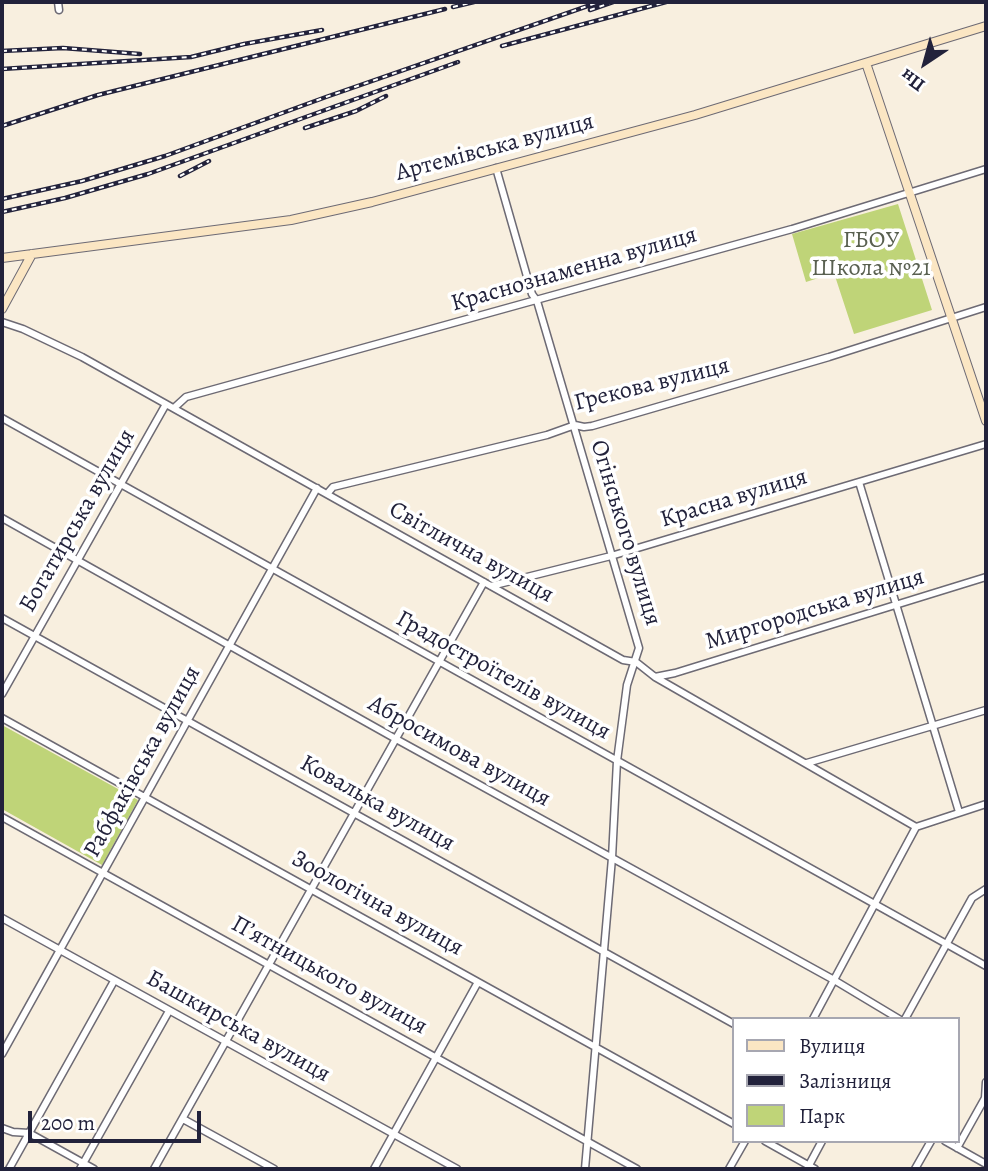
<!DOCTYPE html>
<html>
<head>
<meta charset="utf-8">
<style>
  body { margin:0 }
  #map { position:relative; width:988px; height:1171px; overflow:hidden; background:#f8efdf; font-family:Alegreya,serif }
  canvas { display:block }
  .frame { position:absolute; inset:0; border:4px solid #22223b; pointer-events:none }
  .legend { position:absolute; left:732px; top:1017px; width:228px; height:126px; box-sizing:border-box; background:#fff; border:2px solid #a7a7b1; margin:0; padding:9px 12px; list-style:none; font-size:21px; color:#22223b }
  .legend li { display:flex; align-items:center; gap:14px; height:35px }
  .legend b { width:35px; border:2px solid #a7a7b1 }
  .north { position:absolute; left:890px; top:28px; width:70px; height:70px; -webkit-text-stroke:5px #fff; paint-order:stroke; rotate:216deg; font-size:19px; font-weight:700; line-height:28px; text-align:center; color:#22223b }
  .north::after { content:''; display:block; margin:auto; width:24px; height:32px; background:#22223b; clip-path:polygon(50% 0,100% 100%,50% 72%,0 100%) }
  .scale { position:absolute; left:28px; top:1111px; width:173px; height:32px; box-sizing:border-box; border:4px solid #22223b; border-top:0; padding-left:9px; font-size:21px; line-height:24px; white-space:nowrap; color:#22223b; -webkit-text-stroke:5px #fff; paint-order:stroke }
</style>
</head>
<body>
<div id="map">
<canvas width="988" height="1171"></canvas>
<div class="frame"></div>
<ul class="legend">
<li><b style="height:9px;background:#fbe6c3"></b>Вулиця</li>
<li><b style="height:9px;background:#22223b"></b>Залізниця</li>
<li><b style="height:19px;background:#bfd478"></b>Парк</li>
</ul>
<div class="north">Пн</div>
<div class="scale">200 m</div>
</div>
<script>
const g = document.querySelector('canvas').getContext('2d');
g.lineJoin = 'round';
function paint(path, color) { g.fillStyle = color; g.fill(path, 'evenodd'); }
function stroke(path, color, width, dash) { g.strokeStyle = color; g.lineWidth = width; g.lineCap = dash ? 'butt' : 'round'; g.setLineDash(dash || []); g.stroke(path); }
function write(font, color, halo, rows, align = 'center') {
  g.font = font + ' Alegreya,serif'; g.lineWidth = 7; g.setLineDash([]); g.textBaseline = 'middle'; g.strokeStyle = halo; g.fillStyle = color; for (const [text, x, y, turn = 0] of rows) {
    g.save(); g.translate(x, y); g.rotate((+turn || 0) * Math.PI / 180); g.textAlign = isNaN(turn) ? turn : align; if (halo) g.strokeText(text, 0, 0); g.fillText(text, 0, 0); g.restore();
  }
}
const green = new Path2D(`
  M898,204L932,310L854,334L834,273L806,282L792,234Z
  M2,725L138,800L102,865L2,809Z`);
const street = new Path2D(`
  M58,2L59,10
  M496,168L532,294L537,301L639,648L627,685L617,761L612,858L585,1169
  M2,322L23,329L82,357L623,660L636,662L655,677L916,827
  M174,408L186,397L792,229L986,169
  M2,418L986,966
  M859,482L959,812
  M327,494L333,487L547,435L575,425L584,427L592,426L829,357L986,307
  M2,518L396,739L834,980L899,1019
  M491,586L611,556L986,444
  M2,618L734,1024
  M655,677L675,673L986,577
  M2,694L166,404
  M2,718L734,1124
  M807,763L986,710
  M2,817L637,1169
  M916,827L986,804
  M2,918L457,1169
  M813,1019L916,827
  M905,1019L972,898L986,889
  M2,1054L317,488
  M183,1119L274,1169
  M2,1128L13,1132L29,1133L94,1169
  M765,1141L815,1169
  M945,1141L986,1164
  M957,1148L985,1098L986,1082
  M808,1167L822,1141
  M9,1169L114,981
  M80,1169L169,1011
  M154,1169L484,582
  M374,1169L478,982
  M729,1169L745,1141
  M915,1169L931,1141`);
const secondary = new Path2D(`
  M866,63L986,421
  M2,258L291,220L372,202L695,115L986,26
  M2,309L32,254`);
const rail = new Path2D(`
  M453,7L474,2
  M590,10L613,2
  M502,46L666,2
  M2,51L63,48L140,54
  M2,69L191,57L244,44L322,30
  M2,126L98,95L445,9
  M305,128L356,111L386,96
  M180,176L209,161
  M2,199L82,181L165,156L326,97L599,2
  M2,212L65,198L148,174L458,62`);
const streetNames = [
  ["Артемівська вулиця",495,148,-15],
  ["Краснознаменна вулиця",574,270,-16],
  ["Грекова вулиця",652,385,-14],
  ["Красна вулиця",734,499,-17],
  ["Богатирська вулиця",78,521,-60],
  ["Огінського вулиця",625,533,73],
  ["Світлична вулиця",471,553,29],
  ["Миргородська вулиця",815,610,-17],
  ["Градостроїтелiв вулиця",503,676,29],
  ["Абросимова вулиця",459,752,29],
  ["Рабфаківська вулиця",143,762,-61],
  ["Ковалька вулиця",377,804,29],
  ["Зоологічна вулиця",377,904,29],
  ["П’ятницького вулиця",329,976,29],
  ["Башкирська вулиця",238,1027,29]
];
const parkNames = [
  ["ГБОУ",871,241],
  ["Школа №21",871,269]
];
paint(green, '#bfd478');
stroke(street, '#6d6a74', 9);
stroke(secondary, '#6d6a74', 10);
stroke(street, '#fff', 6);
stroke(secondary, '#fbe6c3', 8);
stroke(rail, '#22223b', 4.5);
stroke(rail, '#fff', 2, [5]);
write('24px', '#22223b', '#fff', streetNames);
write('24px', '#596050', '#fff', parkNames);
</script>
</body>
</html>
